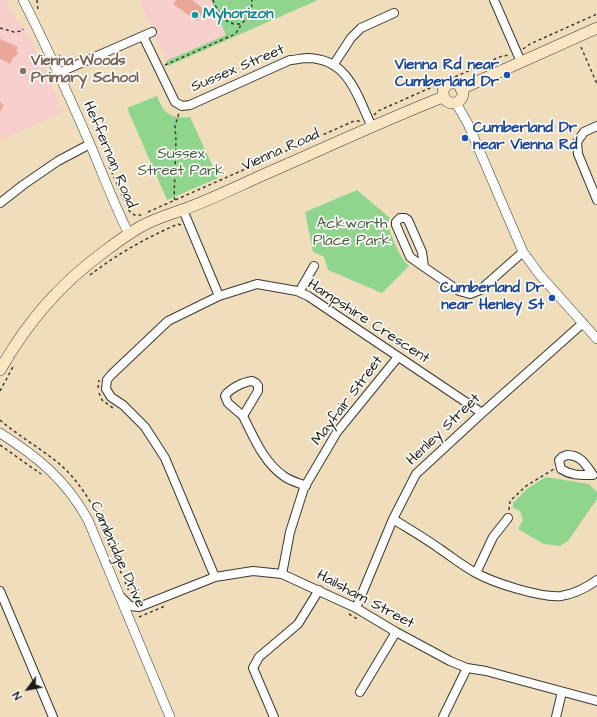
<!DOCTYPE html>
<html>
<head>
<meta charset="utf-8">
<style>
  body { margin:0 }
  #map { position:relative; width:597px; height:717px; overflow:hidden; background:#f0ddbc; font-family:"Architects Daughter",sans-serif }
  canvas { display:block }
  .north { position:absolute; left:8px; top:669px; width:40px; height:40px; -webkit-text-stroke:3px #fdfcf7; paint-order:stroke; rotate:238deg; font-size:11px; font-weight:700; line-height:16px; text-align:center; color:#1c1c1c }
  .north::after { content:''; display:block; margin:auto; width:14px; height:18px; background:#1c1c1c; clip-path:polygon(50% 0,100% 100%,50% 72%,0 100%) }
</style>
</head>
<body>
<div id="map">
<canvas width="597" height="717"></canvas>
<div class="north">N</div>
</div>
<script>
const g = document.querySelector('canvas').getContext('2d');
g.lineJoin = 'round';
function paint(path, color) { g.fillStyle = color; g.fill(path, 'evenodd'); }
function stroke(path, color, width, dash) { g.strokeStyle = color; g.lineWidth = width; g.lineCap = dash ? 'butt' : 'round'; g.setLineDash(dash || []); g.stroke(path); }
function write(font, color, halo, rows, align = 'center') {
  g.font = font + ' "Architects Daughter",sans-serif'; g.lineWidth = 3.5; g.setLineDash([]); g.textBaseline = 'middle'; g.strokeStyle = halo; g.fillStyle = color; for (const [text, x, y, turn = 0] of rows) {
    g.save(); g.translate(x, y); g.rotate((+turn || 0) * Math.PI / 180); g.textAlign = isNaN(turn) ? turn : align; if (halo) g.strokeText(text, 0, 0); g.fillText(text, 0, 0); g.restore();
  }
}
const built = new Path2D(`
  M0,0H6L14,17L26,30L64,112L0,140Z
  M142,0H211L226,35L166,61L140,1Z`);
const green = new Path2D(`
  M211,0H318L168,66L166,61L226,35Z
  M157,96C164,114 171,119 190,117L218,178L167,200L127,108Z
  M357,190L390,218L387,224C393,238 398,256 409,266L382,293L328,270L324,257L313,252L305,212Z
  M546,477L589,484L597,492V499L568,541L560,546L544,544L518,529L523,520L520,511L513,508V503L528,488Z`);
const building = new Path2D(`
  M176,0H192L205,10L197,21L173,4Z
  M0,39L18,47L16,51L18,52L16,57L14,56L10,64L0,59Z
  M0,102L4,105L0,112Z`);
const path = new Path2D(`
  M37,0L38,10
  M213,0C216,8 222,20 231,23C233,24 238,24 241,24C249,18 252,10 252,0
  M0,28L14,32L22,31L23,29
  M581,47L597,84
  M523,49L530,44L597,14
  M59,55L65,61
  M165,65L235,34L239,29L241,24
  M71,75L72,83
  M374,115L378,111L502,56L510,55
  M109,166L128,209C132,215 136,217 143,214
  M175,200L174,197L176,140L175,126L179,113
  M148,212L354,121H361
  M90,275C117,254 146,238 178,224L181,225
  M98,388L99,380
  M0,391L14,365
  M99,393L102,400L113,408
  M0,420C16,434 35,445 52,458C71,472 86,492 96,513L131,596
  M0,445L41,474
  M509,510L510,501L526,486L554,469
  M349,614L359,620
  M139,617L165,606`);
const minor = new Path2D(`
  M494,0L521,62
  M143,36L175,102L182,106L190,105L290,60C295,60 302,58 308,58C349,59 357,96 372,127
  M334,64L351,38L361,28L394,13
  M58,73L152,32
  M597,126L584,132L577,142L578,154L597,200
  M0,203L23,185L58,161L90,144
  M183,210L219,296
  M400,218H405L408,220L422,252L424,267L410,257L396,225V222Z
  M424,267L459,291L470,294L480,290L523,252
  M299,292L314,266
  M252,381L256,383L258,386V391L243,416L228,403L225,396C229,389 243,382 252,381Z
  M243,416C254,438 264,463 285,477C291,481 299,483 306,486
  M567,455C581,455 586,465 593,475C581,475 572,476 561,469L559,460L562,457Z
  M393,519C409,529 425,538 440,549C452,557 463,566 476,573C494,583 541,598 561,596C574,594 586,588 597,580
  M476,573L493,537L508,518
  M282,574L290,532L304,488L337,432L398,357
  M215,577L165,458L145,427L123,405L111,397L106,389L107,380L111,375L168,321L219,296L257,284L297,291L308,296L482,413
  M0,591L53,717
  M121,597L130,606L139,607L215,577L253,571L282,574L356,608L396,632L450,661L467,668L486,671L597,701
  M356,608L393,519L416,474L482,413L583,323
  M360,692L396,632
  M274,717L253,668L259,657L298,624L319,590
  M443,717L467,668
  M556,717L562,692`);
const tertiary = new Path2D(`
  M23,0C47,47 69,96 90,144C103,174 114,205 129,234
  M456,103L468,124L523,252L539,274L597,339
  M0,433C38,457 66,480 88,520L170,717`);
const secondary = new Path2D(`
  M443 93a10 10 0 1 1 20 0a10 10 0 1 1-20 0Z
  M461,89L597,28
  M0,370C28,321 60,284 105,251C117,242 128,234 140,227C154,219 168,215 182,210C210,200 236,187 263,175C323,149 382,121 443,97`);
const markers = [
  [195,15,4,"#0f9aa8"],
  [23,71,4,"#8d6e63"],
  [507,75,4,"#1a4fb4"],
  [465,138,4,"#1a4fb4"],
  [552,298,4,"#1a4fb4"]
];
const cultureNames = [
  ["Myhorizon",203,15]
];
const educationNames = [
  ["Vienna Woods",31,62],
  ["Primary School",31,79]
];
const transitNames = [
  ["Vienna Rd near",499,66],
  ["Cumberland Dr",499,83],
  ["Cumberland Dr",473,129,"left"],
  ["near Vienna Rd",473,146,"left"],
  ["Cumberland Dr",544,289],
  ["near Henley St",544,306]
];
const streetNames = [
  ["Sussex Street",238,69,-23],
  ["Vienna Road",281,151,-24],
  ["Heffernan Road",109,155,67],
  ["Hampshire Crescent",368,322,33],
  ["Mayfair Street",348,401,-53],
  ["Henley Street",444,430,-44],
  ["Cambridge Drive",117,555,66],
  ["Hailsham Street",365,600,28]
];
const parkNames = [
  ["Sussex",181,155],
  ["Street Park",181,172],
  ["Ackworth",352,225],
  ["Place Park",352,242]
];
paint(built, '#f7d0cd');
paint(green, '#90d58e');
paint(building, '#eaa798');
stroke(minor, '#3c3934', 10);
stroke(tertiary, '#3c3934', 10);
stroke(secondary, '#3c3934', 12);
stroke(path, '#3c3934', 1.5, [3, 3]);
stroke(minor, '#fff', 8);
stroke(tertiary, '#fff', 9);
stroke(secondary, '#fbe6c4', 11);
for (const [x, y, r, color] of markers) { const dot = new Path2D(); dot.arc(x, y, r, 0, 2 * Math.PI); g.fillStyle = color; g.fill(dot); stroke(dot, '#fdfcf7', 1.5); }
write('bold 15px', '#0d838f', '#fdfcf7', cultureNames, 'left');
write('bold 15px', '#785e54', '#fdfcf7', educationNames, 'left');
write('bold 15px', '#164399', '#fdfcf7', transitNames, 'right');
write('15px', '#1c1c1c', '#fdfcf7', streetNames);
write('15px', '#455d44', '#fdfcf7', parkNames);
</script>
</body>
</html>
